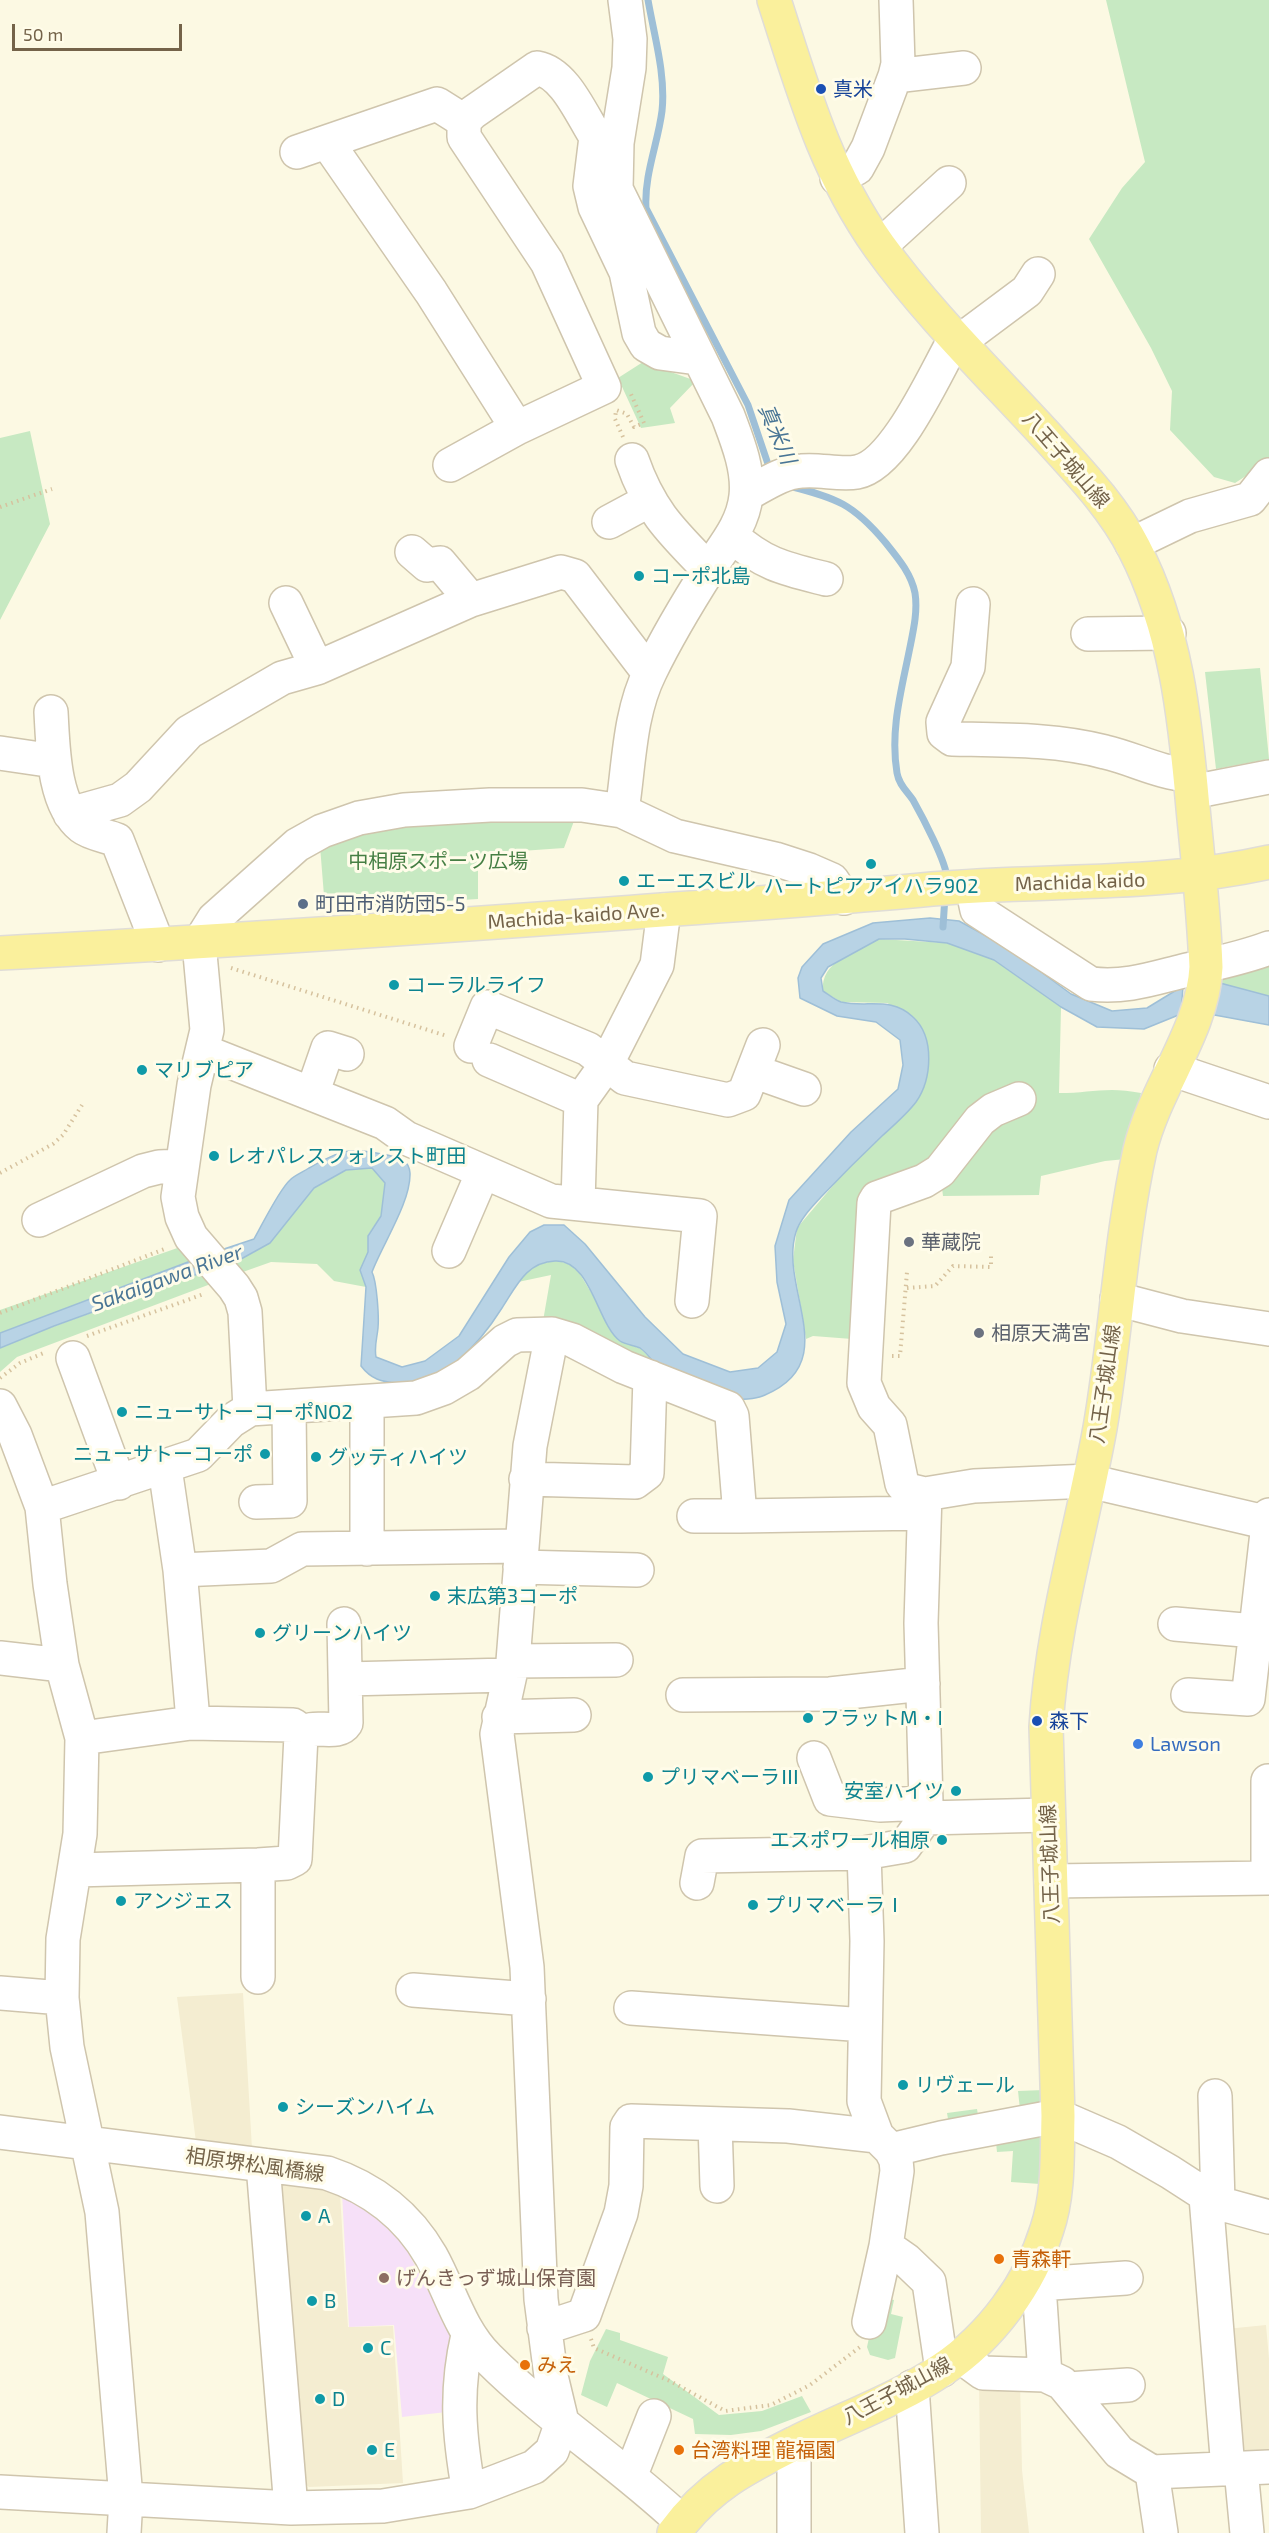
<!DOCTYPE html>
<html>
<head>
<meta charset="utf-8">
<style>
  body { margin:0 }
  #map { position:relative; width:1269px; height:2533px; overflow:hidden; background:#fcf9e3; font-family:"Exo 2",sans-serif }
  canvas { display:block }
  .scale { position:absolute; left:12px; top:24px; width:170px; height:27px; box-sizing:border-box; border:3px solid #746349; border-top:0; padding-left:8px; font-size:18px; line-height:21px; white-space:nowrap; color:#746349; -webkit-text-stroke:4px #fffce9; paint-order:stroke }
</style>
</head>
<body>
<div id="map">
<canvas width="1269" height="2533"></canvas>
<div class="scale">50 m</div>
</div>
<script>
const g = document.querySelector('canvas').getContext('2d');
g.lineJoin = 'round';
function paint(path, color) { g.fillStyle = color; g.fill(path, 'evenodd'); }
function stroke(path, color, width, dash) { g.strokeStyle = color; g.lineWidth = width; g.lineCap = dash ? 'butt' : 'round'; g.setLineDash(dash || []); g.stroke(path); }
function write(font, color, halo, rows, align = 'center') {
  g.font = font + ' "Exo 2","Noto Sans JP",sans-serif'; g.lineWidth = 6; g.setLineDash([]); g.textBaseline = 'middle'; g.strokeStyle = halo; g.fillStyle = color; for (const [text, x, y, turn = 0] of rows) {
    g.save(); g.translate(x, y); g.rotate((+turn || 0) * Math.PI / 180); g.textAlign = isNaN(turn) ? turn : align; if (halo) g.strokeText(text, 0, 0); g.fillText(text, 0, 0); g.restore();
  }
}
const residential = new Path2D(`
  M243,1993L252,2149L196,2142L177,1997Z
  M284,2181L340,2193L348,2327L393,2326L403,2483L309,2487L297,2477L274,2189Z
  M1266,2325L1269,2359V2459L1244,2463L1226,2329Z
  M979,2380L1020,2383L1022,2470L1029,2533H981Z`);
const education = new Path2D(`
  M342,2193L397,2231L451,2335L447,2412L402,2417L394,2325L349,2327Z`);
const green = new Path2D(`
  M1106,0H1269V461L1235,483L1214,477L1170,430L1172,391L1151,348L1089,239L1122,188L1145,162Z
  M643,362L696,381L670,408L675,423L641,428L618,378Z
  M30,431L50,524L0,620V438Z
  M1260,668L1269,759L1216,769L1205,672Z
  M464,819L574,821L564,848L478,854V899L325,908L320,846L364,831Z
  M879,939L947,943L994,960L1061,1007L1059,1093C1090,1093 1108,1086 1141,1093L1126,1159L1105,1161L1041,1176L1039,1195L943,1196L941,1180L887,1194L865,1340L813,1336L806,1339L793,1260L797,1228L847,1169L917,1101L924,1081L888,1003L841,1002L823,991C820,961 856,952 879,939Z
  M1269,956V996L1220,983L1229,969Z
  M372,1168L385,1183L381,1216L368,1235V1252L360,1270L366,1287L334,1281L317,1264L271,1262L240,1273L232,1264L270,1243L313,1188L346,1170Z
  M186,1245L196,1259L0,1333V1310Z
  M556,1260L571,1265L580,1274L620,1341L641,1349L663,1371L543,1321L551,1275L518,1282L533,1266Z
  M206,1271L216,1282L17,1357L0,1372V1348L3,1345Z
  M1044,2090V2114L1021,2119L1018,2091Z
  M977,2109L980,2127L950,2131L947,2113Z
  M1043,2126L1040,2184L1011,2182L1013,2151L997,2152L995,2133Z
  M878,2297L894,2300L891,2314L903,2317L895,2358L888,2360L870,2355L867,2347Z
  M606,2329L620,2333V2340L668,2357L663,2374L719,2415L762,2411L802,2396L811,2412L761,2431L731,2435L695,2434L693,2419L617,2383L607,2407L581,2395L590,2361Z`);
const water = new Path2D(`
  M930,918L959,921L1010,949L1071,994L1112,1011L1147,1008L1183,986L1181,1014L1144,1029L1097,1027L1061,1007L994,960L947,943L905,939H879L828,967L821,978L823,991C828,994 835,1000 841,1002C867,1008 891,996 913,1017C935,1037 932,1079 916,1102C907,1114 893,1126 882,1136C861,1156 841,1176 821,1197C812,1207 800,1219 796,1232C778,1288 844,1362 765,1395C759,1398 746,1400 739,1399C728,1397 673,1377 663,1371C654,1365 649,1354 640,1348C634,1345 626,1345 620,1341C597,1324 591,1259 555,1261C526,1262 516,1287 502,1308C480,1343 443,1386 398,1383C381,1382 371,1379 361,1366L366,1287L360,1270L368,1252V1236L381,1216L385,1183L372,1168L346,1170L314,1188L270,1243L232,1264L221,1250L254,1239C262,1225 279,1190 290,1180C295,1175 303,1172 309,1168C342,1149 350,1147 387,1155C399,1158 409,1159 410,1173C411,1202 382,1245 372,1272C377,1282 379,1317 378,1328C377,1339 374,1346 376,1357L402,1367L425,1361L459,1336L509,1257L530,1232L544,1225H564L585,1244L645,1317L683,1354L730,1372L758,1368L777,1352L786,1324L777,1282L775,1246L789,1200L851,1132L898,1089L903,1065L900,1040L876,1022L837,1016L800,998L798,978L802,967L823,944L873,923Z
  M1220,983L1269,996V1025L1209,1014Z
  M196,1259L206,1271L54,1326L0,1348V1333Z`);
const stream = new Path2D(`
  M648,0C654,35 666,75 662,111C658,143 644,175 646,208L748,405L770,470
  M789,486C837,498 853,504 885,542C897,557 911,573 915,593C918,612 913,632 909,652C901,692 890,731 897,773C899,785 907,791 913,800C922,816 947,863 947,879
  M943,927L945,896`);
const path = new Path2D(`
  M623,437L615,419L616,410L627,414L634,427L644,423L630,392
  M0,507L52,489
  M231,968L447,1036
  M0,1173L53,1144L63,1135L82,1105
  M907,1288L935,1286L953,1266L991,1267V1253
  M0,1313L167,1248
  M87,1336L204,1294
  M892,1356H900L907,1272
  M0,1378L20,1363L46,1352
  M591,2339L594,2348L672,2382L725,2411L771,2405L810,2385L860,2347`);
const minor = new Path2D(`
  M895,76L964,68
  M327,142L431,292L517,428L604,387L547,262L464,137V121L472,113L537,68C565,73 581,114 596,137L590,186L595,207L626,272L639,333L646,345L660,353L697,358
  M297,152L437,104L464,121
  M837,178L857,168L868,148L895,76L898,64L896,0
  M880,246L949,183
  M960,341L1027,291L1038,274
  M632,460C650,512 672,532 709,570
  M450,465L517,428
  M747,494C764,485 782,472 802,471C820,469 839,475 857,472C896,465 936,371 956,337
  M609,522L648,501
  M732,536C764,565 786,569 826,579
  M1132,544L1190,516L1250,499L1269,475
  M412,552L427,565L440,563L471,600
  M973,604L968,667L943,722L944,733L952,739C1003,740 1056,739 1105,752C1135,759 1159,773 1190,775
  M1088,634L1169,633
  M317,668L471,600L561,572L575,576L649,673
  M51,712C53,746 53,804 82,827C91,834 107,836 117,840L158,945
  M0,753L54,761
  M1192,792L1269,777
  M622,811C629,766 629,714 650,672C667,637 688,602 709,569C724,546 743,525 746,496C749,469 737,440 728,416L616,189L617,143L629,68L630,39L625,0
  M70,814L120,800L138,787L189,732L282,678L317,668L286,603
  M972,887L977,910L1091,984C1125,988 1151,979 1183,971C1212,964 1240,959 1269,948
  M471,1046L487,1007L588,1049L625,1078L728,1100L744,1094L763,1045
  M203,1051L385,1123L406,1138L551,1201L700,1216L692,1301
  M489,1060L581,1100
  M1171,1069L1269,1102
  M753,1071L804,1089
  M312,1094L328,1048L347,1054
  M578,1203L581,1100L606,1065L657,965L664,910
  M39,1220L143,1171L159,1167L182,1166
  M449,1251L483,1172
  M1117,1299L1182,1316L1269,1329
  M73,1358L119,1483
  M367,1402V1549
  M0,1406L15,1435L42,1507
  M250,1409L245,1312L241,1298L234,1287L191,1237L182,1217L178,1197L194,1085L207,1030L199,943L214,919L297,845L322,831L359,818L404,810L490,805H582L622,811L675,836L775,859L809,870L832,880L844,898
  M526,1479L635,1482L647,1473L650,1377
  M925,1494L908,1490L902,1484L890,1425L874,1407L864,1383L874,1203L877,1198L924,1181L940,1171L980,1120L993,1110L1019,1099
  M256,1502L290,1501L289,1407
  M694,1516H740
  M520,1567L637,1570
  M180,1570L271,1566L302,1549L521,1546
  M1175,1624L1255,1631
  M0,1658L62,1665
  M513,1661L616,1660
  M346,1679L509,1675
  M683,1695L830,1694L923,1684
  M1188,1695L1248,1699L1269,1515
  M499,1717L574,1715
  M191,1723L293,1725L303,1732
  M82,1738L191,1723L192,1709L180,1570L165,1468
  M814,1758L830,1799L880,1805L926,1803
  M925,1818L1048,1815
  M258,1865V1977
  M75,1870L258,1865L287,1863L295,1859L301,1735C312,1722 337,1737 346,1723L344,1624
  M1268,1878V1781
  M1051,1881L1269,1878
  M697,1883L702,1856L864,1853
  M413,1990L529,1999
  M0,1993L62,1998
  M631,2008L865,2025
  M1215,2096L1218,2203
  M715,2124L717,2186
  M0,2132L327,2173C372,2188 407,2214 431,2256C450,2290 459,2329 488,2358C548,2418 621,2464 682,2522
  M891,2150L941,2138L1058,2116L1118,2142L1170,2172L1218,2203L1269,2217
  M263,2165L291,2508
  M1206,2197L1228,2469
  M886,2246L906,2260L929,2282L942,2370
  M1037,2256L1045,2375
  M1038,2284L1126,2278
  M869,2322L886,2246L897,2171L896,2160L891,2150L877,2136L864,2101L867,1941L864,1853L905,1846L925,1818L926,1803L921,1623L925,1494L974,1486L1089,1481L1269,1523
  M544,2328L584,2315L621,2213L626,2186L627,2127L631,2121L788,2126L877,2136
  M468,2335C455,2391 459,2436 469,2492
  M961,2357L983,2373L1045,2375L1062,2383L1119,2452L1152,2472L1269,2467
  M912,2387L922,2533
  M1068,2389L1128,2385
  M794,2444V2533
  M1241,2469L1247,2533
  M1152,2472L1161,2533
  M630,2477L654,2416
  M0,2492L291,2508L383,2506L469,2492L534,2467L552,2451L562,2422L551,2376L541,2299L527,1967L497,1734L513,1661L530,1446L552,1334
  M124,2533L126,2498L102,2212L67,2047L62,1998L63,1939L80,1834L82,1738L62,1665L50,1584L42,1507L198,1455L231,1421L250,1409L416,1398L444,1388L468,1374L505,1341L517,1335L552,1334L572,1340L624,1367L728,1408L732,1416L740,1516L923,1513`);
const major = new Path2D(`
  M0,953C194,943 387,930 581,916C698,907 815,900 932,889C1044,879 1158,887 1269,862
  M674,2533C708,2486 747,2467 797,2442C845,2418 899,2399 943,2369C991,2337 1030,2284 1047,2229C1059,2194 1057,2153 1058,2116L1046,1727C1052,1625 1082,1528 1100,1428C1116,1336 1120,1241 1140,1150C1155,1087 1203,1031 1206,967C1204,913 1198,861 1193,808C1185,718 1176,629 1134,548C1114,509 1083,476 1054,444C995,379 930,317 879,246C824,168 803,89 774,0`);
const markers = [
  [821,89,6,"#1a4fb4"],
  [639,576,6,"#0f9aa8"],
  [871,864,6,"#0f9aa8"],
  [624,881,6,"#0f9aa8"],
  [303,904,6,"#5c6f8a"],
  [394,985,6,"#0f9aa8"],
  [142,1070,6,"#0f9aa8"],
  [214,1156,6,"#0f9aa8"],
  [909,1242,6,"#6b7280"],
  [979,1333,6,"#6b7280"],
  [122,1412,6,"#0f9aa8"],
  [265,1454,6,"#0f9aa8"],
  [316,1457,6,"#0f9aa8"],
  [435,1596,6,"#0f9aa8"],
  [260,1633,6,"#0f9aa8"],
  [808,1718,6,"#0f9aa8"],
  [1037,1721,6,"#1a4fb4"],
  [1138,1744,6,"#3f7fe0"],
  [648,1777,6,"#0f9aa8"],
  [956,1791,6,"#0f9aa8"],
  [942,1840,6,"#0f9aa8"],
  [121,1901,6,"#0f9aa8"],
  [753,1905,6,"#0f9aa8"],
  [903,2085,6,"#0f9aa8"],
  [283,2107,6,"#0f9aa8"],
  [306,2216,6,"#0f9aa8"],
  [999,2259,6,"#e8710a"],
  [384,2278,6,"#8d6e63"],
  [312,2301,6,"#0f9aa8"],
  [368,2348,6,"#0f9aa8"],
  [525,2365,6,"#e8710a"],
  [320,2399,6,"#0f9aa8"],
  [372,2450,6,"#0f9aa8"],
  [679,2450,6,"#e8710a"]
];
const transitNames = [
  ["真米",833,89],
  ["森下",1049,1721]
];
const streetNames = [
  ["八王子城山線",1066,460,49],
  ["Machida kaido",1080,882,-2],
  ["Machida-kaido Ave.",576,916,-4],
  ["八王子城山線",1105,1384,-82],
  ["八王子城山線",1050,1864,-92],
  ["相原堺松風橋線",255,2165,8],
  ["八王子城山線",897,2391,-28]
];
const cultureNames = [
  ["コーポ北島",651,576],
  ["エーエスビル",636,881],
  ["ハートピアアイハラ902",871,886,"center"],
  ["コーラルライフ",406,985],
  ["マリブピア",154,1070],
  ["レオパレスフォレスト町田",226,1156],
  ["ニューサトーコーポNO2",134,1412],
  ["ニューサトーコーポ",253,1454,"right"],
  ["グッティハイツ",328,1457],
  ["末広第3コーポ",447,1596],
  ["グリーンハイツ",272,1633],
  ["フラットM・I",820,1718],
  ["プリマベーラⅢ",660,1777],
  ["安室ハイツ",944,1791,"right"],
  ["エスポワール相原",930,1840,"right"],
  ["アンジェス",133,1901],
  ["プリマベーラⅠ",765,1905],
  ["リヴェール",915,2085],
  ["シーズンハイム",295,2107],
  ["A",318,2216],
  ["B",324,2301],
  ["C",380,2348],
  ["D",332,2399],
  ["E",384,2450]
];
const parkNames = [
  ["中相原スポーツ広場",438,861]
];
const serviceNames = [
  ["町田市消防団5-5",315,904]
];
const worshipNames = [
  ["華蔵院",921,1242],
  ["相原天満宮",991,1333]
];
const shopNames = [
  ["Lawson",1150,1744]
];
const foodNames = [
  ["青森軒",1011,2259],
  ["みえ",537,2365],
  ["台湾料理 龍福園",691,2450]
];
const educationNames = [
  ["げんきっず城山保育園",396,2278]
];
const waterNames = [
  ["真米川",777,434,67],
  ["Sakaigawa River",167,1278,-20]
];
paint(residential, '#f4edd1');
paint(education, '#f6e0f8');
paint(green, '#c7e9c2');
paint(water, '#b8d3e5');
stroke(water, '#9ebfd7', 1.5);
stroke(stream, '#9ebfd7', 7);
stroke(minor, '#cfc5ad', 36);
stroke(major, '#e0ddd7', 36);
stroke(path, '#d6c29e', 4, [1.5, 4.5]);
stroke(minor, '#fff', 33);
stroke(major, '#faf09c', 33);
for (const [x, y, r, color] of markers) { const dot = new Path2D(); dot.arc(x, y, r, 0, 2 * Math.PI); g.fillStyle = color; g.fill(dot); stroke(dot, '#fffce9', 2); }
write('20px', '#164399', '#fffce9', transitNames, 'left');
write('20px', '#746349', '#fffce9', streetNames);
write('20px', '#0d838f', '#fffce9', cultureNames, 'left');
write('20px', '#467f44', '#fffce9', parkNames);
write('20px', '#4e5e75', '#fffce9', serviceNames, 'left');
write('20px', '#5b616d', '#fffce9', worshipNames, 'left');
write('20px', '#366cbe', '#fffce9', shopNames, 'left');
write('20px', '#c56008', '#fffce9', foodNames, 'left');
write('20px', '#785e54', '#fffce9', educationNames, 'left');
write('italic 21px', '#497595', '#fffce9', waterNames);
</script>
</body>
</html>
